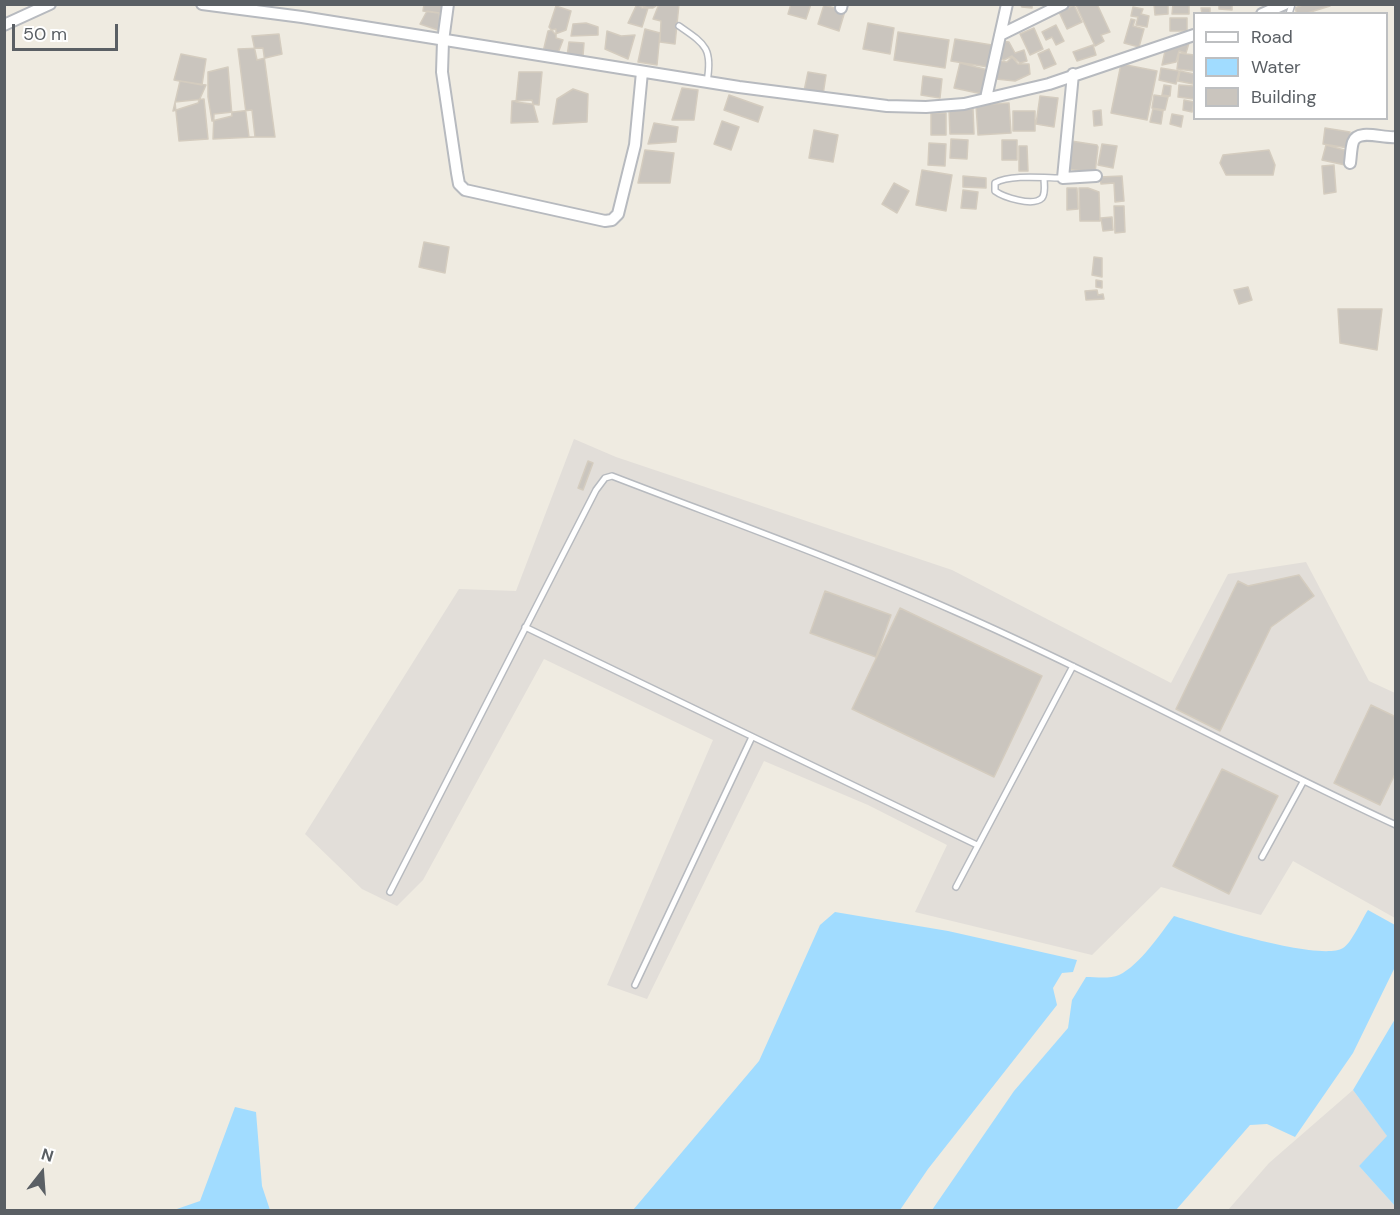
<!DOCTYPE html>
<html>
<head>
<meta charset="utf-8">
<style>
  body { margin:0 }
  #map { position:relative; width:1400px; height:1215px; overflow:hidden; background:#efebe1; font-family:"DM Sans",sans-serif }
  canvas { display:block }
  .frame { position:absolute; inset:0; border:6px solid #5a5f64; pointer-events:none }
  .legend { position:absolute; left:1193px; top:12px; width:195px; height:108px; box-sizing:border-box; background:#fff; border:2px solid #bdbfc1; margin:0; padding:8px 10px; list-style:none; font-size:18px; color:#5a5f64 }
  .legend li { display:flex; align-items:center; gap:12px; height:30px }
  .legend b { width:30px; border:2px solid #bdbfc1 }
  .north { position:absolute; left:12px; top:1143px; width:60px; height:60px; -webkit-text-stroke:4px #fff; paint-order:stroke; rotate:17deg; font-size:16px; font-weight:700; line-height:24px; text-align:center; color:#5a5f64 }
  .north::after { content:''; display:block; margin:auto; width:21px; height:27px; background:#5a5f64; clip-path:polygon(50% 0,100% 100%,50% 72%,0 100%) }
  .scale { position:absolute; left:12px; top:24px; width:106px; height:27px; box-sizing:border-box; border:3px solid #5a5f64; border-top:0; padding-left:8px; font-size:18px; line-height:21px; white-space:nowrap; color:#5a5f64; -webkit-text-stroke:4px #fff; paint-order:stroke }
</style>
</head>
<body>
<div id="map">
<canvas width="1400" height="1215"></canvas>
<div class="frame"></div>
<ul class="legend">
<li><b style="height:8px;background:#fff"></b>Road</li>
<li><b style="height:16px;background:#a1dcff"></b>Water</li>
<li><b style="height:16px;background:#cac5be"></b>Building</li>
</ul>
<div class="north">N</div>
<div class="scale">50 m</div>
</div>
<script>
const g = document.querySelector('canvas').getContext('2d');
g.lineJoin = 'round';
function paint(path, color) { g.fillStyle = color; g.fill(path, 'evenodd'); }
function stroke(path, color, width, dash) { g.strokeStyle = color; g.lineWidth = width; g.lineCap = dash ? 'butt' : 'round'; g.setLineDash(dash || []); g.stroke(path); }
const industrial = new Path2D(`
  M574,439L616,457L952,570L1171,683L1228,574L1306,562L1369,681L1395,693V918L1293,861L1261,915L1161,887L1092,955L915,912L947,845L868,805L764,761L647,999L607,985L713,740L544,659L423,880L397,906L362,889L305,834L459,589L516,591Z
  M1353,1090L1388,1137L1359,1166L1395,1206V1210H1228L1269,1163Z`);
const water = new Path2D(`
  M1368,910L1395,925V967L1353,1053L1295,1137L1267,1124L1250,1125L1176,1210H932L1014,1091L1068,1028L1072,1000L1086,977C1096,977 1110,979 1119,975C1140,965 1160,934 1174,916C1203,925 1320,962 1343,948C1351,944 1362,919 1368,910Z
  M835,912L948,931L1077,960L1073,972L1062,973L1053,988L1057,1005L928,1169L900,1210H633L759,1061L820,925Z
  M1395,1019V1206L1359,1166L1387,1136L1353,1090Z
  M235,1107L256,1112L262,1186L270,1210H174L200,1201Z`);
const building = new Path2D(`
  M424,4H445L446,14L423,11Z
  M637,4L648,8L642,27L628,23Z
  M638,4H659L653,8H642Z
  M659,4H679L675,44L660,42L661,21L653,19Z
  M791,4H811L806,19L788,14Z
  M1020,4H1032V8L1022,7Z
  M1097,4L1110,32L1101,35L1104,41L1095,46L1076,5Z
  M1154,4H1168V14L1155,15Z
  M1173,4H1189V14H1172Z
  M1219,4H1232V10L1219,9Z
  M1305,4H1330V6L1304,14H1297L1295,8Z
  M824,5L845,11L839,31L818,24Z
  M1074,5L1082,22L1067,29L1059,12Z
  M556,6L571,11L566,30L555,34L549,27Z
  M1133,7L1143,9L1141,14L1149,16L1147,27L1136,25L1138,17L1131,16Z
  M1201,8H1210V14H1202Z
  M427,11L439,13L441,31L420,24Z
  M1170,18H1187V31H1170Z
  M1131,19L1135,20L1133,26L1144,29L1139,47L1124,43Z
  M586,23L598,27V35L571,36L573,24Z
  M868,23L894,28L890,54L863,49Z
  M1056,25L1064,41L1056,45L1052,37L1046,40L1042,32Z
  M1034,28L1043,49L1030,55L1020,34Z
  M556,29V38L563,40L558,53L543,52L548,31Z
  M645,29L660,33L657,65L638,62Z
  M607,31L621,36L635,35L628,59L605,49Z
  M898,32L949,40L945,68L894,60Z
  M279,34L282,54L257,60L252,36Z
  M955,39L992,45L988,67L951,61Z
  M1001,41L1009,42L1015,53L1024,50L1027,61L1020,63L1012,56L1004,60L998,58Z
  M569,42L584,43L583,56H567Z
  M1189,43L1186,53L1179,51L1176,62L1162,65L1165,51Z
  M1093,45L1096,55L1077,61L1073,52Z
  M263,48L275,137H249L238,49Z
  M1049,49L1056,64L1044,69L1038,54Z
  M1179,53L1194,55V71L1177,69Z
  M181,54L206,59L202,85L174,80Z
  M1012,57L1018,64H1029L1030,74L1015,81L996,79L998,61L1007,62Z
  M960,63L988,70L982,94L954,88Z
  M1121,64L1157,71L1147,120L1111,113Z
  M228,67L232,116L212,121L208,97V72Z
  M1161,68L1179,71L1176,84L1159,80Z
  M1180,71L1194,74L1193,84L1178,81Z
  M519,72H542L539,105L516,102Z
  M808,72L826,75L823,95L804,91Z
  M923,76L942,79L940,98L921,95Z
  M180,81L206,85L198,103L173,111Z
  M1164,85L1171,86L1170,96L1162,95Z
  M1179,85L1194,86V99L1178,97Z
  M682,88L698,90L694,120H672Z
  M573,89L588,94L587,122L553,124L557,99Z
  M729,95L763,107L758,122L724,110Z
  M1154,95L1168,97L1165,110L1152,108Z
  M1040,96L1058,98L1054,127L1036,124Z
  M204,99L208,139L179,141L175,102Z
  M532,100L538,122L511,123L512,101Z
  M1184,100L1194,102L1192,112L1183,110Z
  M1009,103L1011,133L978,135L976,105Z
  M973,109L974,134H950L949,110Z
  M1153,109L1163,111L1161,124L1150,122Z
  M252,110L255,137L213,139L214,114Z
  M1101,110L1102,125L1094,126L1093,111Z
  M1013,111H1035V131H1013Z
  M931,113H946V135H931Z
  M1172,114L1183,116L1181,127L1170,124Z
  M722,121L739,127L731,150L714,144Z
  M654,123L678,127L676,142L648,144Z
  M1325,128L1350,132L1348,148L1323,144Z
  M814,130L838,135L833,162L809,158Z
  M951,139L968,140L967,159L950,158Z
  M1002,140H1017V160H1002Z
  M1071,141L1097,145L1098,147L1095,173L1067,169Z
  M929,143L946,144L945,166L928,165Z
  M1102,144L1117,146L1113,168L1098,165Z
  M1326,145L1348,151L1345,165L1322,160Z
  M1019,146H1027L1028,171H1019Z
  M645,150L674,153L670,183H638Z
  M1269,150L1275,165L1273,175H1226L1220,163L1223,155Z
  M1334,165L1336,192L1324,194L1322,166Z
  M922,170L952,175L946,211L916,205Z
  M963,176L986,178V188L963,187Z
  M1122,176L1124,201L1115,202L1114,183L1101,184L1100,177Z
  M894,183L909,191L897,213L882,204Z
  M1067,188H1077L1078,209L1067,210Z
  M1079,188H1088L1099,192L1100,221H1080Z
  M963,190L978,192L976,209L961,208Z
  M1114,206H1124L1125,232L1115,233Z
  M1112,217L1113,230L1103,231L1101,218Z
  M424,242L449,247L445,273L419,267Z
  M1094,257L1102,258V277L1092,275Z
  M1096,280L1102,281V288L1096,287Z
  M1248,287L1252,300L1239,304L1234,290Z
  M1097,290L1098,295L1103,294L1104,299L1086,300L1085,291Z
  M1338,309H1382L1377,350L1340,343Z
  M588,461L593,463L583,490L578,488Z
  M1299,575L1314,596L1271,627L1220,731L1176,709L1238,581L1248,586Z
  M825,591L891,615L876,657L810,633Z
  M900,608L1042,676L994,777L852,709Z
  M1371,705L1396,717V772L1380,805L1334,783Z
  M1222,769L1278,796L1229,894L1173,866Z`);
const lane = new Path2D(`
  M1289,14L1292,4
  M679,26C705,44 713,48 707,82
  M1044,178C1044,184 1046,193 1042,198C1033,207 1003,197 995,191V183C1010,174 1046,178 1063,178
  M525,627L977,845
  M1262,857L1303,782
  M956,887L1073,666
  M390,892L596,490L605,478L612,476C726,520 842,561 954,611C1104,677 1247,756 1396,825
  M635,985L752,737`);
const street = new Path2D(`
  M202,4L302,17L739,87L887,106L926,107L964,104L1049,84L1194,35
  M448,4L443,41L442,72L457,173L459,184L465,190L605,221L612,220L618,214L635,145L642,72
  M841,8L842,4
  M1262,14L1285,4
  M4,25L50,4
  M1000,35L1063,4
  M1073,74L1063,178L1096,176
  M986,98L1007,4
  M1350,163C1351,156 1351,148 1353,142C1358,128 1384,139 1396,137`);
paint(industrial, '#e2ded9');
paint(water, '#a1dcff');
paint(building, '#cac5be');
stroke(building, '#d4ccbf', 1.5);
stroke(lane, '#b7babf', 8);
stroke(street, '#b7babf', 14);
stroke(lane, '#fff', 5);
stroke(street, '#fff', 10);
</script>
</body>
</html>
